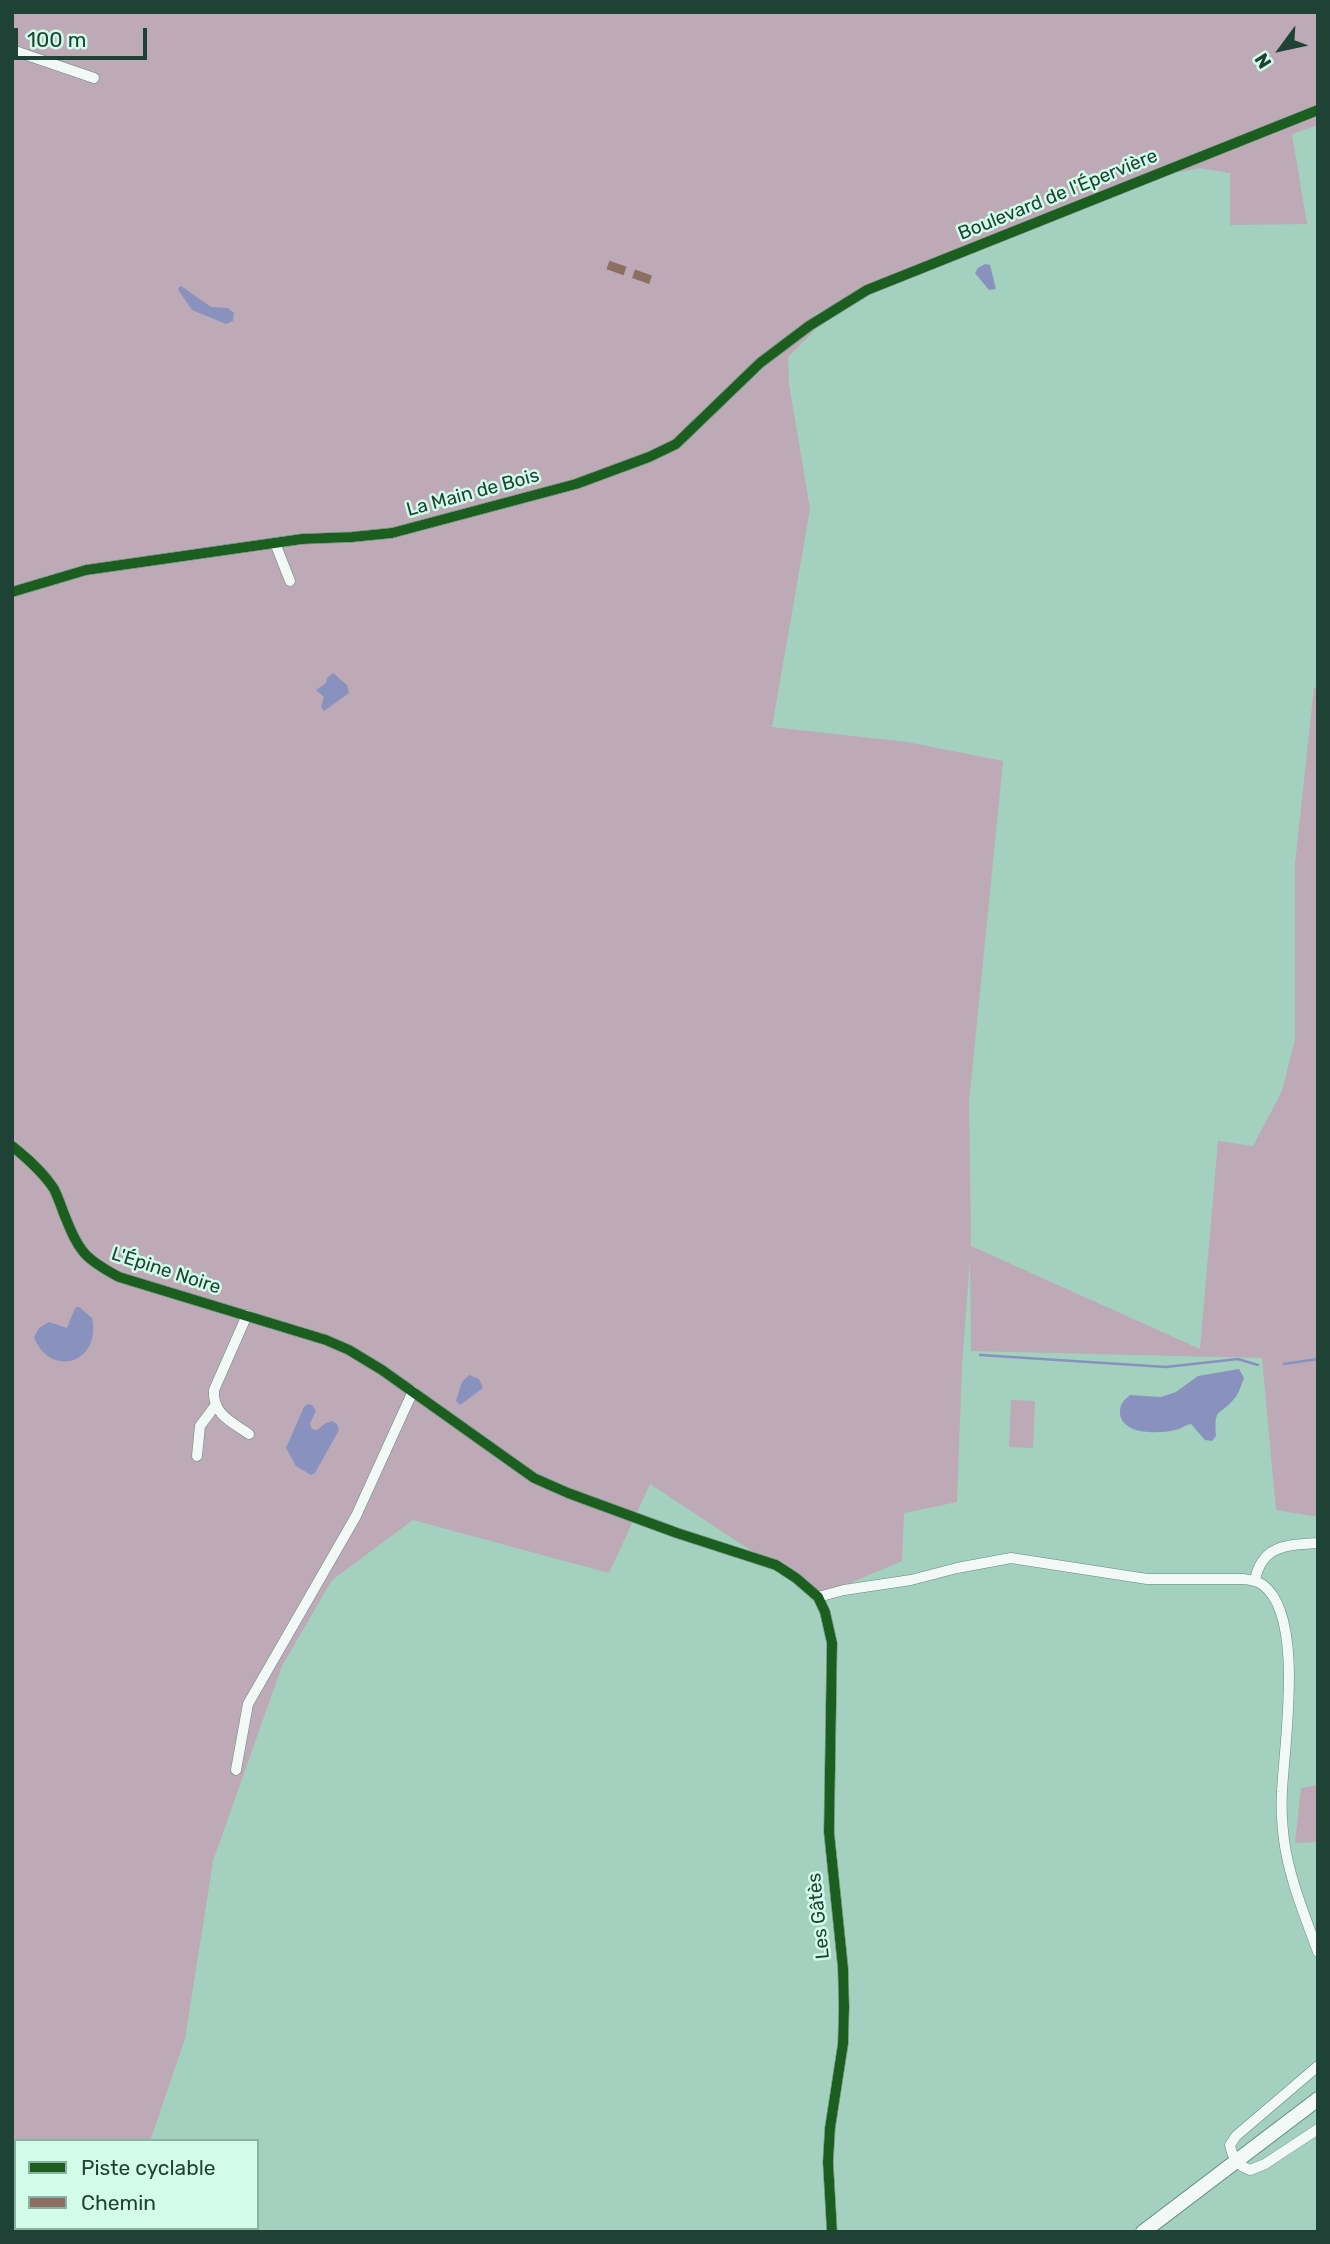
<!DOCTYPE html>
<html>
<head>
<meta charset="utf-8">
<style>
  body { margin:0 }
  #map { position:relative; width:1330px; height:2244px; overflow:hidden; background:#a3d0bf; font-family:Rubik,sans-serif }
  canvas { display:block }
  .frame { position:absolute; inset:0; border:14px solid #1e4235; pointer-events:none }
  .legend { position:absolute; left:14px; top:2139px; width:245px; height:91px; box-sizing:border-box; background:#d3fbea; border:2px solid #8bb1a2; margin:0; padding:9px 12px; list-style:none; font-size:21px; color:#1e4235 }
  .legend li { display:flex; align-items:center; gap:14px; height:35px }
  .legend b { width:35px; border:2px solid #8bb1a2 }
  .north { position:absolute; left:1246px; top:14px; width:70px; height:70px; -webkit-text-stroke:5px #d3fbea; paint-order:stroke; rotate:237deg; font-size:19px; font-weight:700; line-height:28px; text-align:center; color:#1e4235 }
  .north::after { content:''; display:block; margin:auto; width:24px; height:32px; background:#1e4235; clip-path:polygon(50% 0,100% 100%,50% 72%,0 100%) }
  .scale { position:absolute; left:14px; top:28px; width:133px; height:32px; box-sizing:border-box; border:4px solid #1e4235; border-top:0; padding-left:9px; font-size:21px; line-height:24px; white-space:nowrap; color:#1e4235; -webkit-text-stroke:5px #d3fbea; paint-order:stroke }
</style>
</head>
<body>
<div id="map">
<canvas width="1330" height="2244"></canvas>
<div class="frame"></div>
<ul class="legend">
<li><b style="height:9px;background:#1b5e20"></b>Piste cyclable</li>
<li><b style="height:9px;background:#8d6e63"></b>Chemin</li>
</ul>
<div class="north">N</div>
<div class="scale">100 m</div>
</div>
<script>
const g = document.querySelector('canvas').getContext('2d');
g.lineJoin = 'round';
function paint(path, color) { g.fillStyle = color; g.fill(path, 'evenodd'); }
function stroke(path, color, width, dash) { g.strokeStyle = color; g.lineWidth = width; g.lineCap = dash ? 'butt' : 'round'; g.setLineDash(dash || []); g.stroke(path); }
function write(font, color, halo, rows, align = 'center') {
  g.font = font + ' Rubik,sans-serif'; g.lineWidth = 5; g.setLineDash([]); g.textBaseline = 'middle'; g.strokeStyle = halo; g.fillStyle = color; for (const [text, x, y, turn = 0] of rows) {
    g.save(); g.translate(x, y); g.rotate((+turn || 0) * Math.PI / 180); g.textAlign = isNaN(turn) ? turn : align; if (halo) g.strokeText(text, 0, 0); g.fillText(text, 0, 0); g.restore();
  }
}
const green = new Path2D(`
  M12,12H1318V125L1292,134L1307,224L1230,225V173L1199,168L1181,172L1177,171L815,314L814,331L788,357L789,384L810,509L772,727L907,742L1003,761L969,1102L971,1246L1200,1349L1218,1141L1253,1146L1282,1091L1295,1039V864L1314,687L1318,688V1517L1276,1510L1262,1358L971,1351L970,1259L962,1365L957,1502L904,1513L902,1561L820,1596L650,1484L609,1573L413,1520L332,1580L282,1666L213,1861L185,2039L150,2141H16V2228H136V2232H12Z
  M1011,1400L1035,1401L1033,1448L1009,1447Z
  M1318,1785V1842L1295,1843L1301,1788Z`);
const water = new Path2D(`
  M985,264L990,265L996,289L989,290L975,273L978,268Z
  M181,286L211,307L228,308L234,313L233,321L226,324L192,310L179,291L178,288Z
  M333,673L347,685L349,693L324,711L321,707L324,697L316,690L326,683L327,678Z
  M79,1307L92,1318C102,1363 50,1379 34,1337L39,1328L49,1322L67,1328L75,1308Z
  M1239,1369L1244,1378C1241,1385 1239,1394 1234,1399C1219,1417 1214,1406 1216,1436L1212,1441L1205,1440L1191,1424C1185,1425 1181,1429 1175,1430C1159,1434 1123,1435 1120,1414C1119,1405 1124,1400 1130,1395L1161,1397L1176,1392L1198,1376Z
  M469,1375L479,1379L483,1388L460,1405L456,1401L462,1382Z
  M308,1404L312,1405L316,1411L310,1423L312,1429L317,1430L326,1423L332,1421L337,1424L339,1430L315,1473L311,1475L296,1466L286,1448L304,1407Z`);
const stream = new Path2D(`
  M980,1355L1166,1367L1238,1359L1258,1365
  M1284,1364L1318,1359`);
const street = new Path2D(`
  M12,50L94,78
  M275,543L290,581
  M12,592L86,570L302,539L352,537L392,533L576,484L649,457L676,444L760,363L809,326L867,290L1318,110
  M12,1146C28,1159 43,1172 54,1189C58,1197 61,1206 64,1214C79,1251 83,1258 119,1277L326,1340L349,1350L382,1370L534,1478L568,1493L677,1533L776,1565L796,1578L818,1597L825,1612L832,1643L829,1832L843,1968L844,2007L843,2044L830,2128L828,2162L832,2232
  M247,1315L214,1390C212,1414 232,1422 249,1434
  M197,1456L200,1426L215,1406
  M1255,1580C1262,1545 1286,1545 1318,1543
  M818,1597L844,1590L911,1580L957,1568L1011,1558L1147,1579H1243C1250,1580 1256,1580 1263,1585C1305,1616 1284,1745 1282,1792C1281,1807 1282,1824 1284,1840C1289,1878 1305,1916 1318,1952
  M236,1770L248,1704L356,1516L413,1391
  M1318,2066L1236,2136L1230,2145C1233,2159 1237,2165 1250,2170L1265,2164L1318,2129`);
const secondary = new Path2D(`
  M1143,2232L1318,2099`);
const quiet = new Path2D(`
  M608,265L657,282`);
const cycleway = new Path2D(`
  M12,592L86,570L302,539L352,537L392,533L576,484L649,457L676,444L760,363L809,326L867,290L1318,110
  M12,1146C28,1159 43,1172 54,1189C58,1197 61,1206 64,1214C79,1251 83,1258 119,1277L326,1340L349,1350L382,1370L534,1478L568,1493L677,1533L776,1565L796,1578L818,1597L825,1612L832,1643L829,1832L843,1968L844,2007L843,2044L830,2128L828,2162L832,2232`);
const streetNames = [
  ["Boulevard de l'Épervière",1058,195,-22],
  ["La Main de Bois",473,493,-15],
  ["L'Épine Noire",166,1271,18],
  ["Les Gâtès",819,1916,-96]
];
paint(green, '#bdaab6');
paint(water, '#8991be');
stroke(stream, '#8991be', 2.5);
stroke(street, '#648b7e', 11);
stroke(secondary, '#648b7e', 16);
stroke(street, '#f1f8f5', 10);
stroke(secondary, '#f1f8f5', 14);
stroke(quiet, '#8d6e63', 9, [18, 9]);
stroke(cycleway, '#1b5e20', 10);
write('19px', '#1e4235', '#d3fbea', streetNames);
</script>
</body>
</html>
